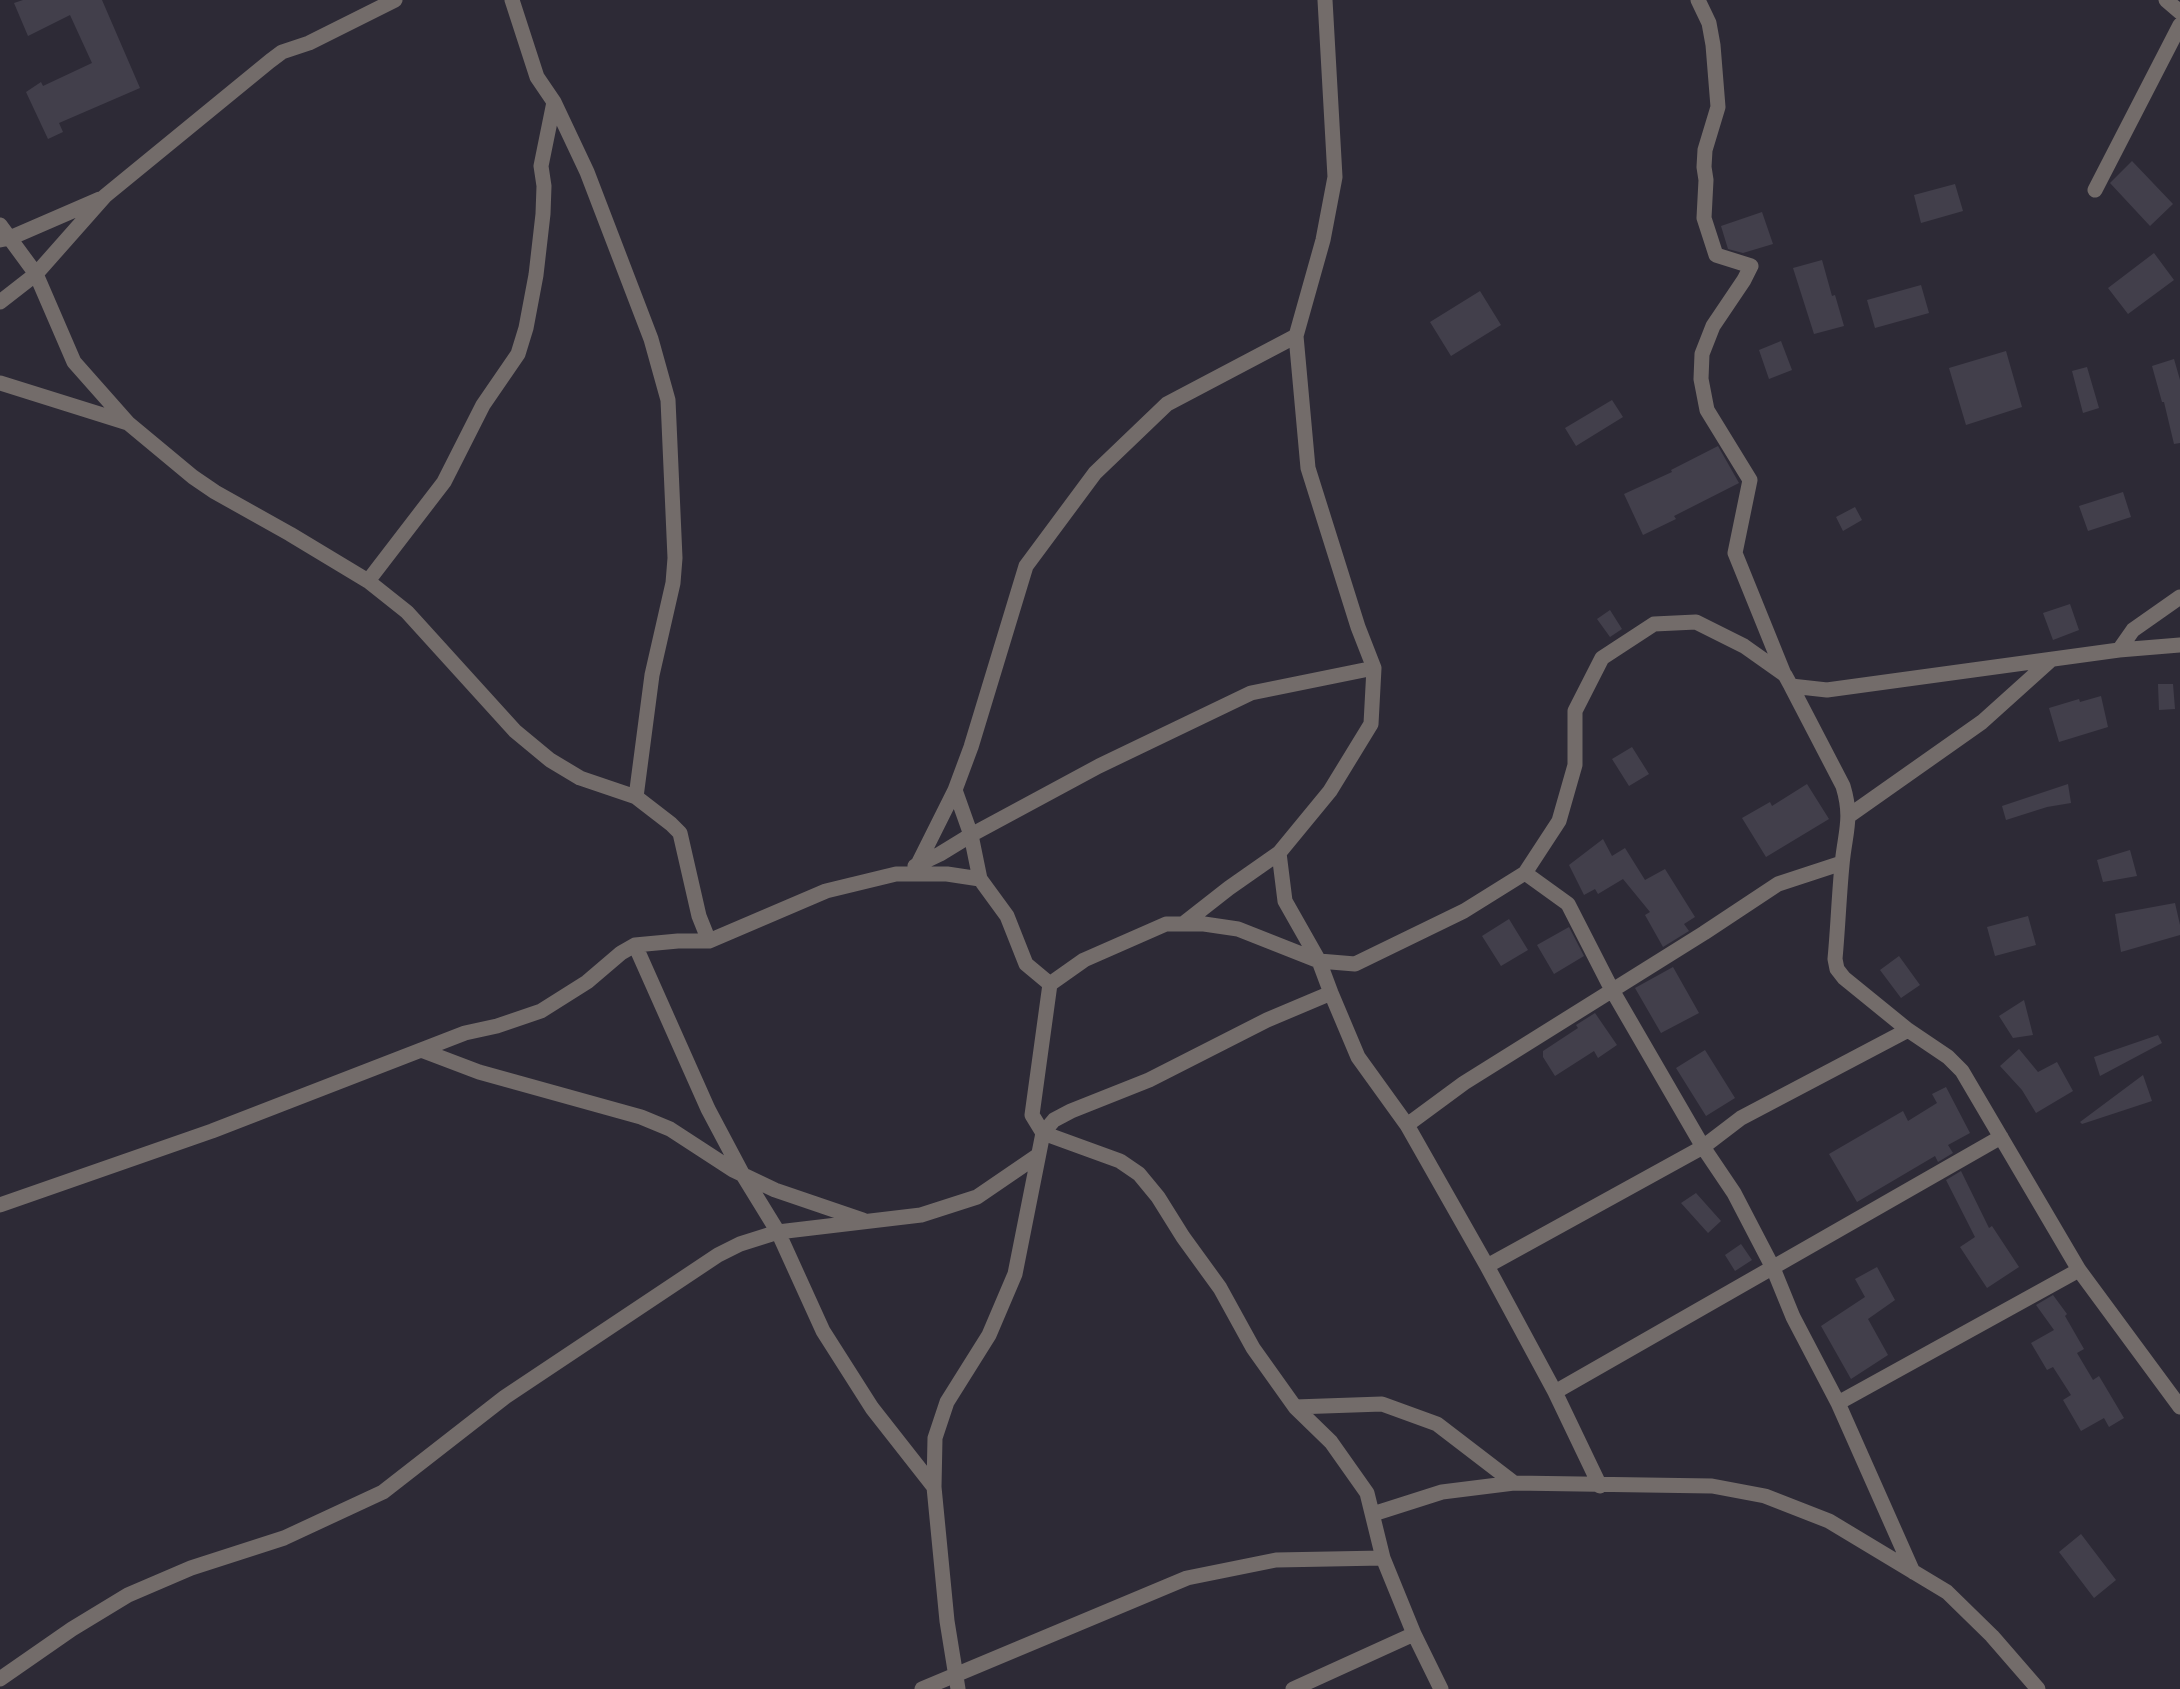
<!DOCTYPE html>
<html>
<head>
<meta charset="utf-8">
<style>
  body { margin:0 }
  canvas { display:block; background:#2d2a36 }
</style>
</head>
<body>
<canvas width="2180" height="1689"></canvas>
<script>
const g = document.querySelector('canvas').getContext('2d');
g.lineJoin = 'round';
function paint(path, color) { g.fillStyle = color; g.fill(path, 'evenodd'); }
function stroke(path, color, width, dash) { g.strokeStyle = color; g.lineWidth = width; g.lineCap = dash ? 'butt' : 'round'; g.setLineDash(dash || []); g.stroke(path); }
const building = new Path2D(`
  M23,0H102L140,88L59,123L63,132L48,139L26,92L41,82L43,86L92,63L70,15L28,36L14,3Z
  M2132,161L2173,204L2150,226L2110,183Z
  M1955,184L1963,211L1921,223L1914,195Z
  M1762,212L1773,244L1743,253L1728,249L1721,226Z
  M2154,253L2174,280L2128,314L2108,288Z
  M1822,260L1832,296L1835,295L1844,326L1814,334L1793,268Z
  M1921,285L1929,313L1875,328L1867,300Z
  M1480,291L1501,325L1451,356L1430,322Z
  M1781,341L1792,370L1769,379L1759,350Z
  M2006,351L2022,407L1966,425L1949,368Z
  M2174,359L2180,380V443L2174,444L2164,402H2162L2152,366Z
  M2087,367L2099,408L2083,413L2072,371Z
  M1612,400L1623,417L1576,446L1565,428Z
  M1718,446L1739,483L1674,516L1676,519L1643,535L1624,494L1672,472L1671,470Z
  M2123,492L2131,517L2088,531L2079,506Z
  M1855,507L1862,520L1843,531L1836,517Z
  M2070,604L2079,630L2053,640L2043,613Z
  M1610,610L1622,629L1610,637L1597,619Z
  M2158,684H2173L2175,709L2159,710Z
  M2101,696L2108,727L2059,742L2049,708L2079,699L2080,702Z
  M1632,747L1649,774L1629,786L1612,759Z
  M1807,784L1829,819L1766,857L1742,818L1770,802L1772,806Z
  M2068,784L2071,803L2047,807L2006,820L2002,806Z
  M1603,839L1612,856L1625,848L1645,880L1665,869L1695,917L1684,924L1689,931L1663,947L1645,915L1650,912L1623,879L1598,894L1595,889L1584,895L1569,865Z
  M2130,850L2137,876L2103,882L2097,860Z
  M2175,903L2180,925V935L2121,952L2115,914Z
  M2028,916L2036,945L1995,956L1987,927Z
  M1509,919L1528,950L1501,966L1482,936Z
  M1569,927L1584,956L1554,974L1537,945Z
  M1899,956L1920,985L1901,998L1880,970Z
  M1673,967L1699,1013L1661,1033L1635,988Z
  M2024,1000L2033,1035L2013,1038L1999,1016Z
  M1595,1013L1617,1045L1598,1058L1594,1051L1555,1076L1543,1057V1051L1578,1028L1576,1025Z
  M2158,1035L2162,1043L2100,1076L2094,1057Z
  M2019,1049L2038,1072L2057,1062L2073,1091L2036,1113L2022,1090L2000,1066Z
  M1705,1050L1735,1098L1706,1116L1676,1068Z
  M2143,1075L2152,1101L2082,1124L2080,1122Z
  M1946,1087L1970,1133L1948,1145L1953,1153L1938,1162L1935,1156L1857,1202L1829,1154L1903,1111L1908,1121L1937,1103L1932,1094Z
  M1961,1171L1989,1228L1992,1226L2019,1267L1987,1288L1960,1247L1975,1237L1946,1180Z
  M1696,1193L1721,1221L1708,1233L1681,1203Z
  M1741,1244L1752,1260L1735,1271L1725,1255Z
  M1877,1267L1895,1300L1868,1319L1888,1355L1851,1379L1821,1326L1865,1297L1855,1279Z
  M2053,1295L2067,1314L2065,1316L2084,1349L2077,1353L2093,1380L2099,1376L2124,1418L2109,1427L2104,1418L2081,1431L2063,1400L2071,1395L2053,1367L2047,1370L2031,1343L2054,1330L2036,1305Z
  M2081,1534L2116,1580L2094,1598L2059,1552Z`);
const minor = new Path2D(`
  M512,0L537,77L554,102L587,172L651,339L668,400L675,558L673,583L652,675L636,797
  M1325,0L1335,177L1323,240L1296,336L1308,468L1358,627L1374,668L1371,724L1330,791L1279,853L1285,901L1319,961L1331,993L1358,1057L1407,1125L1487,1266L1555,1392L1600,1486
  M1698,0L1709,23L1713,45L1718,107L1705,150L1704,167L1706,180L1704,218L1716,255L1751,266L1744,280L1713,326L1702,354L1701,379L1707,410L1750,480L1735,553L1784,674
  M2166,0L2180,12
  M2095,190L2180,25
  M0,225L36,274L74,362L128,423L193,477L215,492L290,534L368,581L407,612L515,731L550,760L580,778L636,797L671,824L680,833L699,916L709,941
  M0,240L10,238L100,199
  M0,302L36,274L105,196L270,61L282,52L309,43L395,0
  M0,383L128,423
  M368,581L444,482L483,405L518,354L526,328L536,275L543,214L544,186L541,166L554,102
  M2119,650L2133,630L2180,597
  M1791,686L1843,786C1853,819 1845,832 1842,865C1839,896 1838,927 1835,959L1837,969L1844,978L1908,1030L1948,1057L1962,1071L2079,1270L2180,1407
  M955,790L971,835L980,879
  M1850,815L1982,722L2052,659
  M918,864L955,790L971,747L1026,566L1095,473L1167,404L1296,336
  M915,866L940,854L971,835L1099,766L1251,693L1374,668
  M1183,924L1229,888L1279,853
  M635,945L708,1109L743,1175L778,1232L823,1331L872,1408L934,1487
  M1050,984L1032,1115L1043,1133L1120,1161L1139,1174L1158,1197L1183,1237L1220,1288L1253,1348L1295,1407L1331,1442L1367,1493L1383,1558L1414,1634L1441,1689
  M1908,1030L1741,1118L1703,1147L1734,1193L1773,1268L1793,1317L1838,1403L1913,1572
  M421,1050L479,1072L641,1117L670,1129L733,1170L775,1190L863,1220
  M1407,1125L1464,1083L1704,933L1778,884L1842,863
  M0,1205L212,1131L465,1033L497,1026L541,1011L587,982L621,953L635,945L678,941H709L826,891L896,874H947L980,879L1007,916L1026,964L1050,984L1084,960L1166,924H1204L1238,929L1319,961L1355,964L1464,911L1525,873L1559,821L1575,765V711L1602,658L1654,624L1696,622L1744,646L1785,675L1791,686L1827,690L2119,650L2180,645
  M1487,1266L1703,1147L1612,990L1568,904L1525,873
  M1555,1392L2001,1137
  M1838,1403L2079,1270
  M1295,1407L1382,1404L1437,1424L1514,1483
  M1373,1514L1442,1492L1514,1483L1712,1486L1765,1496L1829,1521L1947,1592L1992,1636L2038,1689
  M0,1679L72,1629L128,1595L191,1568L284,1538L383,1492L505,1397L718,1255L740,1244L778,1232L921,1215L977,1197L1037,1156
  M922,1689L1187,1578L1276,1560L1383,1558
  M958,1689L947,1621L934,1487L935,1438L947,1402L989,1335L1015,1274L1043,1133L1054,1120L1071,1111L1149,1080L1267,1020L1331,993
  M1293,1689L1414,1634`);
paint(building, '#423f4b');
stroke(minor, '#736c6a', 15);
</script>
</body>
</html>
